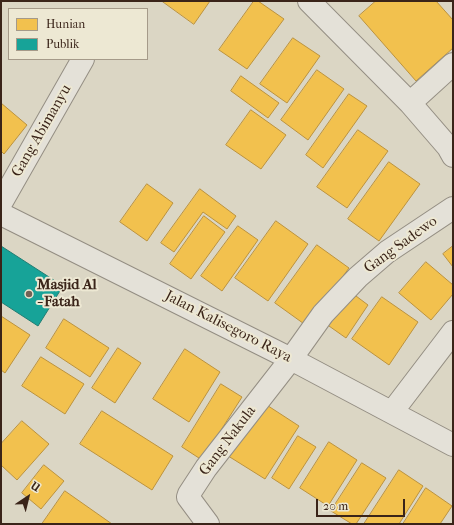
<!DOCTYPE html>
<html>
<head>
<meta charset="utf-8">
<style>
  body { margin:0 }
  #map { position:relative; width:454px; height:525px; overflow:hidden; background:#dbd6c4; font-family:"IM FELL French Canon",serif }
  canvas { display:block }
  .frame { position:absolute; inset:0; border:2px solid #3a2419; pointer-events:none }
  .legend { position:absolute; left:8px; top:8px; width:140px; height:52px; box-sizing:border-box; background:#ede8d3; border:1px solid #a59a89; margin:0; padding:5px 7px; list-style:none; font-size:12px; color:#3a2419 }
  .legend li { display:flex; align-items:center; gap:8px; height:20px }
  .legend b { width:20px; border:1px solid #a59a89 }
  .north { position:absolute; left:8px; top:477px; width:40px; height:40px; -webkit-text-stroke:3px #ede8d3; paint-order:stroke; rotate:35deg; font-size:11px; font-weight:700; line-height:16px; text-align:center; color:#3a2419 }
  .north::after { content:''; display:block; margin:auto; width:14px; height:18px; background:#3a2419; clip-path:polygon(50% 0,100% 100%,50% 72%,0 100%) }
  .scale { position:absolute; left:316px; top:499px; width:89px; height:18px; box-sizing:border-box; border:2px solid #3a2419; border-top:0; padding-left:5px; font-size:12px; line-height:14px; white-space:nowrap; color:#3a2419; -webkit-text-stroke:3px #ede8d3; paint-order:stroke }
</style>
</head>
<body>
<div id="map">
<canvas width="454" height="525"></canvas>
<div class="frame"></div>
<ul class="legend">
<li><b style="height:11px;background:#f2c14e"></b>Hunian</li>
<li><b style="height:11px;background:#17a398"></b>Publik</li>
</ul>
<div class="north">U</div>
<div class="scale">20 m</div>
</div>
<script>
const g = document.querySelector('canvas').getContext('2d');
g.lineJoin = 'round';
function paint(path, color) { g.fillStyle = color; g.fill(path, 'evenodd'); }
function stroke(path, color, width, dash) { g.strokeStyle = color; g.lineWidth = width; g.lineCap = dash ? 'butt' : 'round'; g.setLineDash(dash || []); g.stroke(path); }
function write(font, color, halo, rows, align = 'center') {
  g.font = font + ' "IM FELL French Canon",serif'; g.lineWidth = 4; g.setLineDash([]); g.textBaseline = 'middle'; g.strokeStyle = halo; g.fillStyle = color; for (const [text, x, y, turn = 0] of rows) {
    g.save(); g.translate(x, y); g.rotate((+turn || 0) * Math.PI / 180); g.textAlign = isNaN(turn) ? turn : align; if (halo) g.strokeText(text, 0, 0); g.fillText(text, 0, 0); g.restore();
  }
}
const homes = new Path2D(`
  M162,1H210L194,24Z
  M254,1H258L284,19L247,69L219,50Z
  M376,1H436L453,20V48L416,81L359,16Z
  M293,38L320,56L287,103L260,84Z
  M317,70L344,89L308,140L281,120Z
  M241,76L279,103L268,118L231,91Z
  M349,94L367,106L323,168L306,155Z
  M1,103L27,125L4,154L1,151Z
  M251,110L286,135L261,169L226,145Z
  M358,130L388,151L347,208L317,187Z
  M389,162L420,184L379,241L348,219Z
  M147,184L173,203L147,241L120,222Z
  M200,189L236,216L227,229L203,212L174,252L161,243Z
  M204,216L225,232L191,279L170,264Z
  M276,221L308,244L268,301L235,278Z
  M238,226L258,240L222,291L201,276Z
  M317,245L349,268L307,326L275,303Z
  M453,246V267L443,254Z
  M426,262L453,285V294L431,320L399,293Z
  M352,293L368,305L346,338L329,326Z
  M382,297L418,322L389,365L352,339Z
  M1,316L30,335L5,373L1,370Z
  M64,319L109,348L90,377L46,348Z
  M118,348L141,363L115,403L92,388Z
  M185,349L220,372L189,422L153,399Z
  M41,357L84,384L65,414L22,386Z
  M221,384L242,397L202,460L182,447Z
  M259,400L299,426L265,479L225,454Z
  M102,411L173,456L152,490L80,444Z
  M22,421L49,444L17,480L1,465V444Z
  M298,436L316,447L289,489L272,478Z
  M329,442L357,460L328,506L300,488Z
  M362,463L386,478L356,524H352L331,511Z
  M44,465L64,481L41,509L22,493Z
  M399,470L423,486L399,524H364Z
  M426,488L452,506L440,524H403Z
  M65,491L112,524H42Z`);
const public = new Path2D(`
  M1,246L63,286L38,326L1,302Z`);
const minor = new Path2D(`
  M309,1L410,103L448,147L453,156
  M410,103L453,64
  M1,203L83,59
  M1,214L291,359L453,445
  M392,412L453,332
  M208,524L188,497L189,494L206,468L291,359L323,314L358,277L387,252L453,208`);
const markers = [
  [29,294,4,"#726255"]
];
const streetNames = [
  ["Gang Abimanyu",42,131,-60],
  ["Gang Sadewo",401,245,-36],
  ["Jalan Kalisegoro Raya",228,327,27],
  ["Gang Nakula",228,441,-53]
];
const poiNames = [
  ["Masjid Al",37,285],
  ["- Fatah",37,302]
];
paint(homes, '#f2c14e');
stroke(homes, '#bb923e', 1);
paint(public, '#17a398');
stroke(public, '#227d72', 1);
stroke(minor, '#948e83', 24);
stroke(minor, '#e4e1d8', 22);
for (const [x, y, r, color] of markers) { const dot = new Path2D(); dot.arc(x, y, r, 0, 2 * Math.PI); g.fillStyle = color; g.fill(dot); stroke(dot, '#ede8d3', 1.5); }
write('15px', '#3a2419', '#ede8d3', streetNames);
write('bold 15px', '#3a2419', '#ede8d3', poiNames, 'left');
</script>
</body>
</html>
